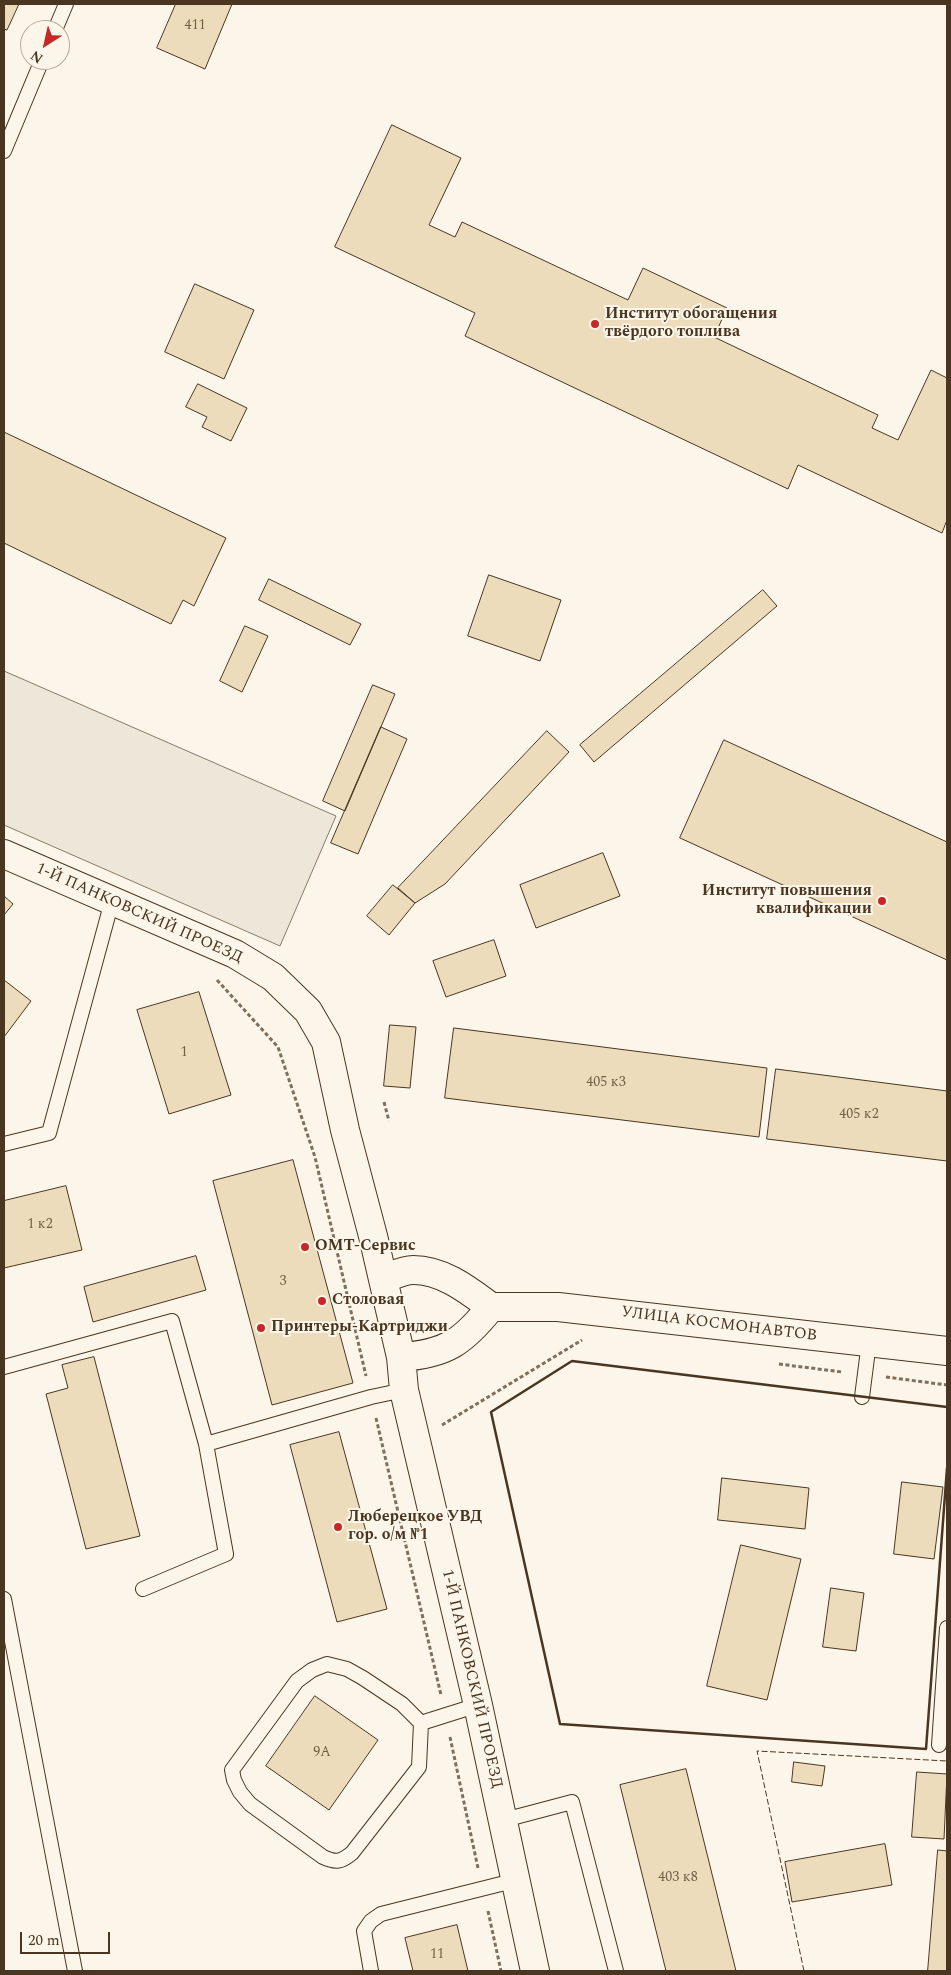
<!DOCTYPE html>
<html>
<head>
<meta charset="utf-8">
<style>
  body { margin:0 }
  #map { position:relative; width:951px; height:1975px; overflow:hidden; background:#fbf6e9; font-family:Spectral,serif }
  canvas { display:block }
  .frame { position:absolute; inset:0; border:5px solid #4a3520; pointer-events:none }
  .north { position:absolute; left:20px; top:20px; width:50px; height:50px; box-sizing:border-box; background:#fbf6e9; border:1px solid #b4a999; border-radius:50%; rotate:215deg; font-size:14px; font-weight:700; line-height:20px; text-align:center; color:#4a3520 }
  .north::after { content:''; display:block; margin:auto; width:18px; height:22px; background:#c62828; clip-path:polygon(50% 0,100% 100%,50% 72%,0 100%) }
  .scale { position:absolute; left:20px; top:1932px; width:90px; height:22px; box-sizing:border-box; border:2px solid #4a3520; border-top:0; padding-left:6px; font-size:15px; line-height:18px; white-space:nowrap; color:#4a3520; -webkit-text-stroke:4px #fbf6e9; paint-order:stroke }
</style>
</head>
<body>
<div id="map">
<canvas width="951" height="1975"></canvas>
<div class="frame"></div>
<div class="north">N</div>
<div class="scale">20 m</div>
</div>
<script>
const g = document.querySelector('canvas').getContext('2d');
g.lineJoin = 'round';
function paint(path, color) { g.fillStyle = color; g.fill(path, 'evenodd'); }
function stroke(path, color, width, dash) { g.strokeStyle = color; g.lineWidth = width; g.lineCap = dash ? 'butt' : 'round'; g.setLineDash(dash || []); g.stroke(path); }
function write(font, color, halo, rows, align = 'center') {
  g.font = font + ' Spectral,serif'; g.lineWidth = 4; g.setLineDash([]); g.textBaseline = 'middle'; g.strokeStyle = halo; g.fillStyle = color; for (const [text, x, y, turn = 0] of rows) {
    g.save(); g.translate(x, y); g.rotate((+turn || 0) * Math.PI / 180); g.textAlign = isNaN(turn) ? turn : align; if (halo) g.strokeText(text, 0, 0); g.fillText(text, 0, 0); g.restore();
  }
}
const parking = new Path2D(`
  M4,671L336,816L280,946L4,825Z`);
const building = new Path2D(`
  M4,4H19L7,30L4,29Z
  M176,4H232L205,69L157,48Z
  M392,125L461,158L429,225L455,237L462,222L628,300L643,268L727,308L714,337L878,415L872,428L898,440L931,370L947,378V520L942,533L798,465L788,489L465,336L475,313L335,247Z
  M195,284L254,310L224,379L165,352Z
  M198,384L247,408L231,441L202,427L207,417L186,407Z
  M4,432L226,538L194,606L183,600L171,624L4,543Z
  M489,575L561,600L540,661L468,636Z
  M269,579L361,624L350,645L259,600Z
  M763,590L777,606L594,762L580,745Z
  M245,626L268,636L242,692L220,681Z
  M373,685L395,694L345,811L323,801Z
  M381,727L407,739L358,854L331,843Z
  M547,731L569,752L445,884L415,903L398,888Z
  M724,740L947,842V960L680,838Z
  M603,853L620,896L536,928L520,885Z
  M393,885L415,903L389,935L367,916Z
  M4,896L13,904L4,915Z
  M494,940L506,976L446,997L433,961Z
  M4,980L31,1001L4,1037Z
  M199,992L231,1095L169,1114L137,1010Z
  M390,1025L416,1027L410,1088L384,1086Z
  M454,1028L767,1068L759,1137L445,1098Z
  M776,1069L947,1091V1161L767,1139Z
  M293,1160L353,1383L272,1405L213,1181Z
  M66,1186L82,1250L4,1268V1201Z
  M196,1256L206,1290L93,1322L84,1287Z
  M94,1357L140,1536L86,1549L46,1394L68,1388L62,1365Z
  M339,1432L387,1609L337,1622L290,1445Z
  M722,1478L809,1488L805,1529L718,1520Z
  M902,1482L943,1487L934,1559L894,1554Z
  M741,1545L801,1559L767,1700L707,1686Z
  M831,1588L864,1593L856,1651L823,1647Z
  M315,1696L378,1740L329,1810L266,1766Z
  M794,1762L825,1766L822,1786L792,1782Z
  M686,1769L736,1971H666L620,1785Z
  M917,1772L947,1774L944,1839L912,1837Z
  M885,1844L892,1885L792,1902L785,1862Z
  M938,1850L947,1851V1971H928Z
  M457,1925L468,1971H413L405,1938Z`);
const path = new Path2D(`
  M217,980L278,1047L315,1157L366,1376
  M384,1102L389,1121
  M779,1364L842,1372
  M886,1377L947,1385
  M376,1418L441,1695
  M442,1425L582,1340
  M450,1737L478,1868
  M488,1911L501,1971`);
const lane = new Path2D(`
  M55,30L66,4
  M4,151L42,60
  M4,1144L49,1133L112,901
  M4,1367L172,1321L206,1444
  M862,1397L869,1342
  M143,1589L226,1554L206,1444L371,1397L404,1390
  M4,1599L75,1971
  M421,1723L419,1767L352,1853C341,1862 336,1863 323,1857L250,1804L240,1792L234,1780L232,1770L297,1681L312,1670L327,1664L347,1669L363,1678L402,1704L421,1723L478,1705
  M939,1745L947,1628
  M504,1820L572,1802L616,1971
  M371,1971L364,1931L371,1921L381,1914L517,1880`);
const secondary = new Path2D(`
  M4,854L235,954L273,977L308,1011L326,1042L345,1130L373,1236L401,1357L404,1390L478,1705L535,1971
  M383,1279C392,1276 403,1270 413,1270C443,1270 468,1290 491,1307
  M491,1307H558L947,1351
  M401,1357C446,1354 463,1342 491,1307`);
const fence = new Path2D(`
  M804,1971L757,1751L947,1761`);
const wall = new Path2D(`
  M947,1407L572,1361L491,1412L560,1724L926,1749L947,1468`);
const markers = [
  [595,324,5,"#c62828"],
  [882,901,5,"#c62828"],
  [305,1247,5,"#c62828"],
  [322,1301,5,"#c62828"],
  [261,1328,5,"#c62828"],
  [338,1527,5,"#c62828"]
];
const numberNames = [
  ["411",195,26],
  ["1",184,1053],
  ["405 к3",606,1083],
  ["405 к2",859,1115],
  ["1 к2",40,1225],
  ["3",283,1282],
  ["9А",322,1753],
  ["403 к8",678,1878],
  ["11",437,1955]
];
const poiNames = [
  ["Институт обогащения",605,315],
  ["твёрдого топлива",605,333],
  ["Институт повышения",872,892,"right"],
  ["квалификации",872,910,"right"],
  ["ОМТ-Сервис",315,1247],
  ["Столовая",332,1301],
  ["Принтеры-Картриджи",271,1328],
  ["Люберецкое УВД",348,1518],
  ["гор. о/м №1",348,1536]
];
const streetNames = [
  ["1-Й ПАНКОВСКИЙ ПРОЕЗД",139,914,24],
  ["УЛИЦА КОСМОНАВТОВ",719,1325,7],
  ["1-Й ПАНКОВСКИЙ ПРОЕЗД",471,1679,77]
];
paint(parking, '#ede7d9');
stroke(parking, '#887966', 1);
paint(building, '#ecdcbc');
stroke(building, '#4a3520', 1);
stroke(lane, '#4a3520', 16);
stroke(secondary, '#4a3520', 30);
stroke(path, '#7f6f5c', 3, [4, 2.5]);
stroke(lane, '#fbf6e9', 14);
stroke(secondary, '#fbf6e9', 28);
stroke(fence, '#4a3520', 1, [6, 2.5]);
stroke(wall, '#4a3520', 2.5);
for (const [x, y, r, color] of markers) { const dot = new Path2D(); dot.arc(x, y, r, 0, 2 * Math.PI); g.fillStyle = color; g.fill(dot); stroke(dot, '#fbf6e9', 2); }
write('14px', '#725f47', null, numberNames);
write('bold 16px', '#4a3520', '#fbf6e9', poiNames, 'left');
write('16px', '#4a3520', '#fbf6e9', streetNames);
</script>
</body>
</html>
